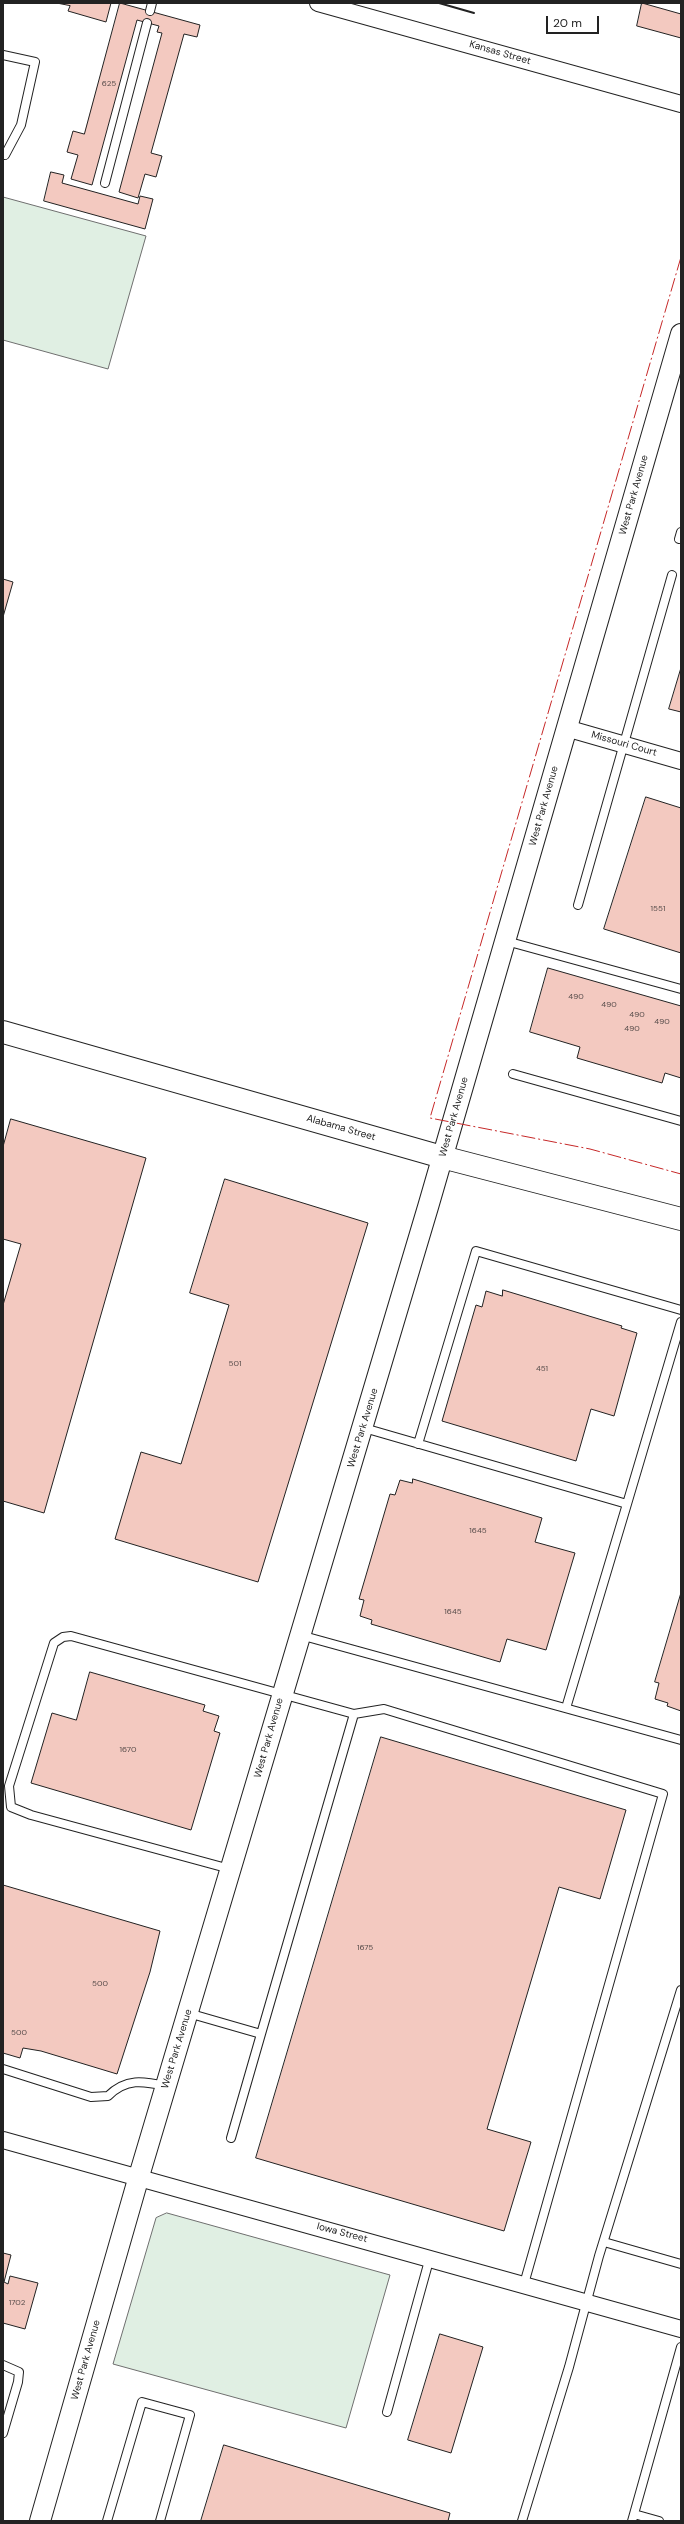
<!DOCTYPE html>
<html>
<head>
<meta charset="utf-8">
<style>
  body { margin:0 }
  #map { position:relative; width:684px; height:2524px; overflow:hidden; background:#fff; font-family:"DM Sans",sans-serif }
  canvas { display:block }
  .frame { position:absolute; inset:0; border:4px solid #222; pointer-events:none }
  .scale { position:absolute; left:546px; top:16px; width:53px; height:18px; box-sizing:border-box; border:2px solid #222; border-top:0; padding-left:5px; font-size:12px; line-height:14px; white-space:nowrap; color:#222; -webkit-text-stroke:3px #fff; paint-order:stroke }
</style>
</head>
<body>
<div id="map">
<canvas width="684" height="2524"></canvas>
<div class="frame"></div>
<div class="scale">20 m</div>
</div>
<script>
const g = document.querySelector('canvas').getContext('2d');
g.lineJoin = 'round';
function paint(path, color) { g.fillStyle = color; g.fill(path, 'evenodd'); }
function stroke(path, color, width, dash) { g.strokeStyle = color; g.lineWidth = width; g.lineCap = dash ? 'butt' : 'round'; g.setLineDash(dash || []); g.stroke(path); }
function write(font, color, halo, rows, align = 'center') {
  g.font = font + ' "DM Sans",sans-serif'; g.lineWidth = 3; g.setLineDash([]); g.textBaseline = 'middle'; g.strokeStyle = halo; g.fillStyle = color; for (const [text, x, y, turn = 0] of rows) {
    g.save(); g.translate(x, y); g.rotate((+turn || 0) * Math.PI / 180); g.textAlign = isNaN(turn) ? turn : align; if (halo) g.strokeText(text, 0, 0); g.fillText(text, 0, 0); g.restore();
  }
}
const green = new Path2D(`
  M3,197L146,236L108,369L3,340Z
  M167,2213L390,2275L346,2428L113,2364L156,2218Z`);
const building = new Path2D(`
  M57,3H111L106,22L68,11L70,6Z
  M120,3L200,25L197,37L184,34L151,153L162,156L156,177L145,174L138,198L119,192L162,33L157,32L159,26L137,20L92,185L71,179L78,155L67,152L73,131L84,134Z
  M642,3L681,14V38L637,26Z
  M51,172L64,175L62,183L138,204L140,196L153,199L145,229L44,201Z
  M3,579L13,582L3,617Z
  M681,668V712L669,709Z
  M646,797L681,808V953L604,929Z
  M548,968L681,1006V1078L665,1073L662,1083L577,1058L580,1047L530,1032Z
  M11,1119L146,1158L44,1513L3,1501V1305L21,1244L3,1239V1147Z
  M225,1179L368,1223L258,1582L115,1539L141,1452L181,1464L229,1305L190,1293Z
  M503,1290L622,1326L621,1328L637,1333L614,1416L591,1409L576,1461L442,1421L476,1305L482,1307L486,1291L502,1296Z
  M413,1479L542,1518L535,1542L575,1553L546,1650L507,1639L500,1662L371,1624L372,1620L360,1616L364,1600L359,1599L390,1494L395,1495L400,1480L412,1483Z
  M681,1593V1711L667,1706L668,1703L655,1699L659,1683L655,1682Z
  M90,1672L205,1705L203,1711L219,1716L214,1731L220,1733L191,1830L31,1783L52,1713L76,1720Z
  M381,1737L626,1810L600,1899L559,1887L487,2129L531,2142L504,2231L256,2158Z
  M3,1885L160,1931L150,1972L117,2074L41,2051L23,2048L20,2058L3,2053Z
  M3,2253L11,2255L4,2282L8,2284L10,2276L38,2283L25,2329L3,2323Z
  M440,2334L483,2347L451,2453L408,2440Z
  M224,2445L450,2513L448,2521H201Z`);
const service = new Path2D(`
  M150,11L152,3
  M3,55L35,62L21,125L5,155L3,154
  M105,183L147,23
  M679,539L681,532
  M578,905L672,575
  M506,941L681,989
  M513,1074L681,1121
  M364,1428L627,1504L681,1322
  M418,1444L476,1251L681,1310
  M300,1635L681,1740
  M566,1708L627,1504
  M354,1714L384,1709L663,1794L524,2284
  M188,2013L261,2034L354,1714L71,1636L63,1637L54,1643L9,1786L11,1807L31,1815L230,1869
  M3,2069L91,2097L108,2096C126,2078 143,2081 166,2086
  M231,2138L261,2034
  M604,2242L681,2264
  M3,2365L19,2372L18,2382L3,2433
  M387,2412L430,2257
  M634,2514L681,2347
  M107,2521L142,2402L190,2415L160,2521
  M522,2521L569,2367L599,2256L681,1990
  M632,2521L634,2514L659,2521`);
const minor = new Path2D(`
  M318,3L681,104
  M566,728L681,761
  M3,2140L681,2329`);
const tertiary = new Path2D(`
  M40,2521L139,2176L428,1207L681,334`);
const secondary = new Path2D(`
  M3,1032L442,1157L681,1219`);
const wall = new Path2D(`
  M439,3L474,13`);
const power = new Path2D(`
  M681,257L430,1118L590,1149L681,1174`);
const numberNames = [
  ["625",109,84],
  ["1551",658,909],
  ["490",576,997],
  ["490",609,1005],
  ["490",637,1015],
  ["490",662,1022],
  ["490",632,1029],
  ["501",235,1364],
  ["451",542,1369],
  ["1645",478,1531],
  ["1645",453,1612],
  ["1670",128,1750],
  ["1675",365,1948],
  ["500",100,1984],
  ["500",19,2033],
  ["1702",17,2303]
];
const streetNames = [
  ["Kansas Street",500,53,16],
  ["West Park Avenue",634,495,-74],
  ["Missouri Court",624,744,16],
  ["West Park Avenue",544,806,-74],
  ["West Park Avenue",454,1117,-74],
  ["Alabama Street",341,1128,16],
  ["West Park Avenue",363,1428,-73],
  ["West Park Avenue",269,1738,-74],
  ["West Park Avenue",177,2049,-73],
  ["Iowa Street",342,2233,15],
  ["West Park Avenue",86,2360,-74]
];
paint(green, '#e0efe3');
stroke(green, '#6f6f6f', 1);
paint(building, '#f3c9c0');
stroke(building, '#222', 1);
stroke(service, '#222', 10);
stroke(minor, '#222', 18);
stroke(tertiary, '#222', 22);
stroke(secondary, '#222', 24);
stroke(service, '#fff', 8);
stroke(minor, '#fff', 16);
stroke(tertiary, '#fff', 20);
stroke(secondary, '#fff', 22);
stroke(wall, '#222', 2);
stroke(power, '#c62828', 1, [14, 3, 2, 3]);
write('8px', '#564c4a', null, numberNames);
write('10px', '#222', '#fff', streetNames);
</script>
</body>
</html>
